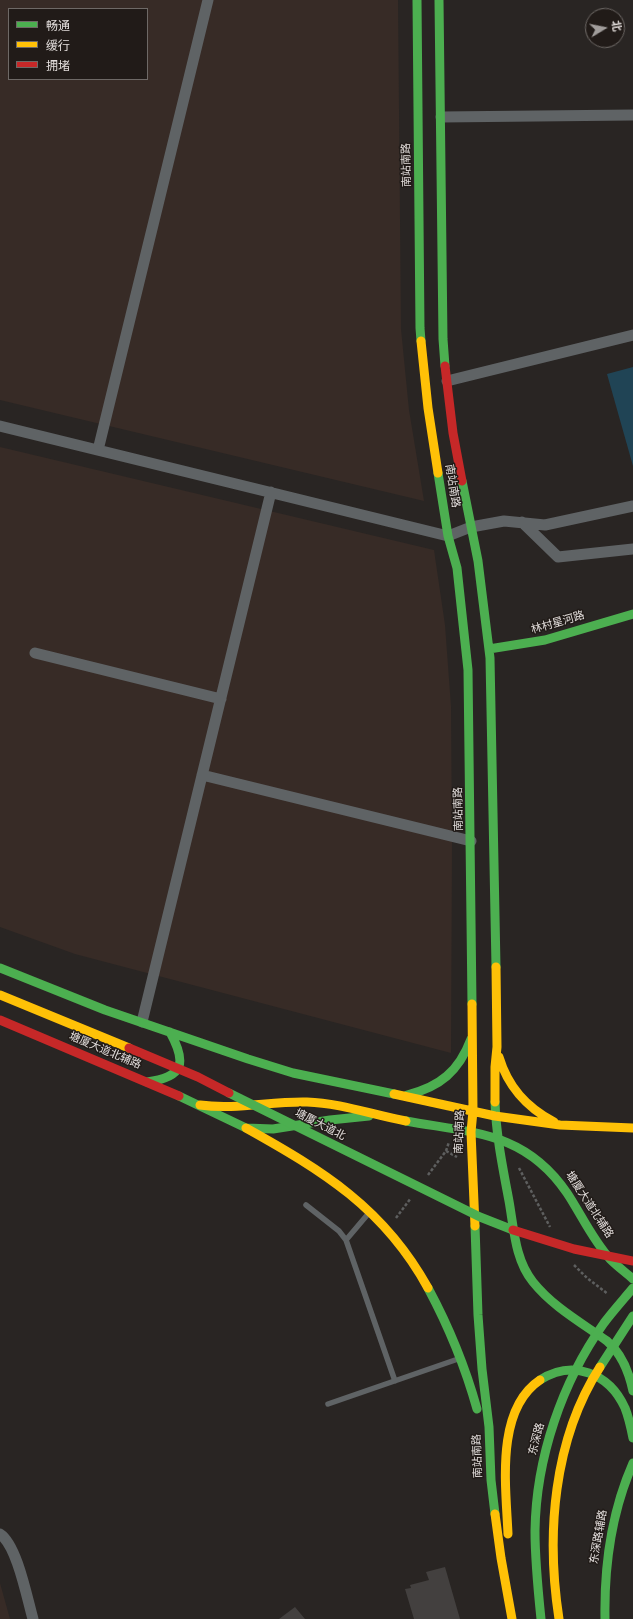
<!DOCTYPE html>
<html>
<head>
<meta charset="utf-8">
<style>
  body { margin:0 }
  #map { position:relative; width:633px; height:1619px; overflow:hidden; background:#292523; font-family:"Roboto Condensed","Noto Sans SC",sans-serif }
  canvas { display:block }
  .legend { position:absolute; left:8px; top:8px; width:140px; height:72px; box-sizing:border-box; background:#211b18; border:1px solid #6e6966; margin:0; padding:5px 7px; list-style:none; font-size:12px; color:#e2dddb }
  .legend li { display:flex; align-items:center; gap:8px; height:20px }
  .legend b { width:20px; border:1px solid #6e6966 }
  .north { position:absolute; left:585px; top:8px; width:40px; height:40px; box-sizing:border-box; background:#211b18; border:1px solid #6e6966; border-radius:50%; rotate:80deg; font-size:11px; font-weight:700; line-height:16px; text-align:center; color:#e2dddb }
  .north::after { content:''; display:block; margin:auto; width:14px; height:18px; background:#a19d9b; clip-path:polygon(50% 0,100% 100%,50% 72%,0 100%) }
</style>
</head>
<body>
<div id="map">
<canvas width="633" height="1619"></canvas>
<ul class="legend">
<li><b style="height:5px;background:#4caf50"></b>畅通</li>
<li><b style="height:5px;background:#ffc107"></b>缓行</li>
<li><b style="height:5px;background:#c62828"></b>拥堵</li>
</ul>
<div class="north">北</div>
</div>
<script>
const g = document.querySelector('canvas').getContext('2d');
g.lineJoin = 'round';
function paint(path, color) { g.fillStyle = color; g.fill(path, 'evenodd'); }
function stroke(path, color, width, dash) { g.strokeStyle = color; g.lineWidth = width; g.lineCap = dash ? 'butt' : 'round'; g.setLineDash(dash || []); g.stroke(path); }
function write(font, color, halo, rows, align = 'center') {
  g.font = font + ' "Roboto Condensed","Noto Sans SC",sans-serif'; g.lineWidth = 3; g.setLineDash([]); g.textBaseline = 'middle'; g.strokeStyle = halo; g.fillStyle = color; for (const [text, x, y, turn = 0] of rows) {
    g.save(); g.translate(x, y); g.rotate((+turn || 0) * Math.PI / 180); g.textAlign = isNaN(turn) ? turn : align; if (halo) g.strokeText(text, 0, 0); g.fillText(text, 0, 0); g.restore();
  }
}
const built = new Path2D(`
  M0,0H398L401,329L409,410L424,501L0,400ZM9,9H147V79H9Z
  M0,447L434,550L445,625L451,706L452,843L451,1053L75,954L0,927Z
  M0,1583L10,1619H0Z`);
const water = new Path2D(`
  M633,367V466L607,374Z`);
const building = new Path2D(`
  M445,1567L460,1619H414L405,1589L411,1588L410,1585L429,1580L426,1572Z
  M295,1607L305,1619H279Z`);
const path = new Path2D(`
  M446,1151L457,1157
  M519,1168L550,1227
  M428,1175L446,1151L449,1142
  M396,1218L411,1198
  M574,1265L587,1278L608,1294`);
const lane = new Path2D(`
  M306,1205L339,1231L346,1240L395,1381
  M346,1240L368,1214
  M328,1404L458,1359`);
const street = new Path2D(`
  M441,117L633,115
  M447,381L633,335
  M0,426L448,536L471,527L504,521L545,525L633,506
  M98,450L208,0
  M522,522L558,557L633,549
  M35,653L221,699
  M202,775L471,841
  M142,1022L271,492
  M0,1534C17,1545 27,1598 33,1619`);
const fast = new Path2D(`
  M417,0L420,328L421,341
  M439,0L443,339L445,366
  M438,473L448,536L457,568L468,670L472,1004
  M462,481L478,561L490,658L496,967
  M489,649L545,640L633,614
  M0,968L105,1010L248,1059L293,1073L394,1094
  M147,1082C184,1077 187,1063 170,1032
  M407,1095C440,1087 459,1071 471,1039
  M179,1096L246,1128L273,1129L330,1120L369,1116
  M495,1102C496,1135 503,1169 509,1201C514,1229 515,1260 533,1282C553,1307 582,1323 607,1341C622,1354 629,1372 633,1391
  M406,1121C472,1133 525,1131 567,1193C581,1214 592,1239 610,1259C617,1266 625,1272 633,1279
  M475,1226L478,1315L482,1369L489,1427L491,1480L495,1514
  M428,1288C449,1327 465,1366 477,1409
  M540,1380C573,1359 609,1373 625,1408C629,1418 631,1428 633,1438
  M605,1619C604,1564 611,1513 633,1463`);
const slow = new Path2D(`
  M421,341L428,408L438,473
  M472,1004L473,1111L471,1132L475,1226
  M499,1057C508,1087 526,1107 554,1122
  M394,1094L495,1116L560,1125L633,1128
  M495,1102V1067L497,1047L496,967
  M200,1105C236,1110 271,1101 307,1102C341,1103 373,1115 406,1121
  M246,1128C323,1171 384,1208 428,1288
  M495,1514L501,1558L512,1619
  M508,1534C506,1487 495,1410 540,1380`);
const jam = new Path2D(`
  M445,366L453,433L462,481
  M0,1020L179,1096`);
const fastBridge = new Path2D(`
  M229,1093L480,1217L513,1230
  M600,1367L633,1316
  M541,1619C538,1590 535,1561 535,1531C536,1458 562,1382 604,1323C613,1311 623,1300 633,1288`);
const slowBridge = new Path2D(`
  M0,995L129,1048
  M559,1619C546,1535 553,1440 600,1367`);
const jamBridge = new Path2D(`
  M129,1048L198,1077L229,1093
  M513,1230L574,1249L633,1261`);
const streetNames = [
  ["南站南路",407,165,-91],
  ["南站南路",452,486,81],
  ["林村星河路",558,623,-16],
  ["南站南路",459,809,-91],
  ["塘厦大道北辅路",105,1051,23],
  ["塘厦大道北",320,1125,27],
  ["南站南路",460,1132,-88],
  ["塘厦大道北辅路",589,1205,57],
  ["东深路",537,1439,-75],
  ["南站南路",478,1456,-92],
  ["东深路辅路",599,1537,-80]
];
paint(built, '#372b26');
paint(water, '#204455');
paint(building, '#43403f');
stroke(path, '#5e5f5f', 2.5, [3, 2]);
stroke(lane, '#5f6365', 5.5);
stroke(street, '#5f6365', 11);
stroke(fast, '#4caf50', 9);
stroke(slow, '#ffc107', 9);
stroke(jam, '#c62828', 9);
stroke(fastBridge, '#4caf50', 9);
stroke(slowBridge, '#ffc107', 9);
stroke(jamBridge, '#c62828', 9);
write('11px', '#e2dddb', '#211b18', streetNames);
</script>
</body>
</html>
